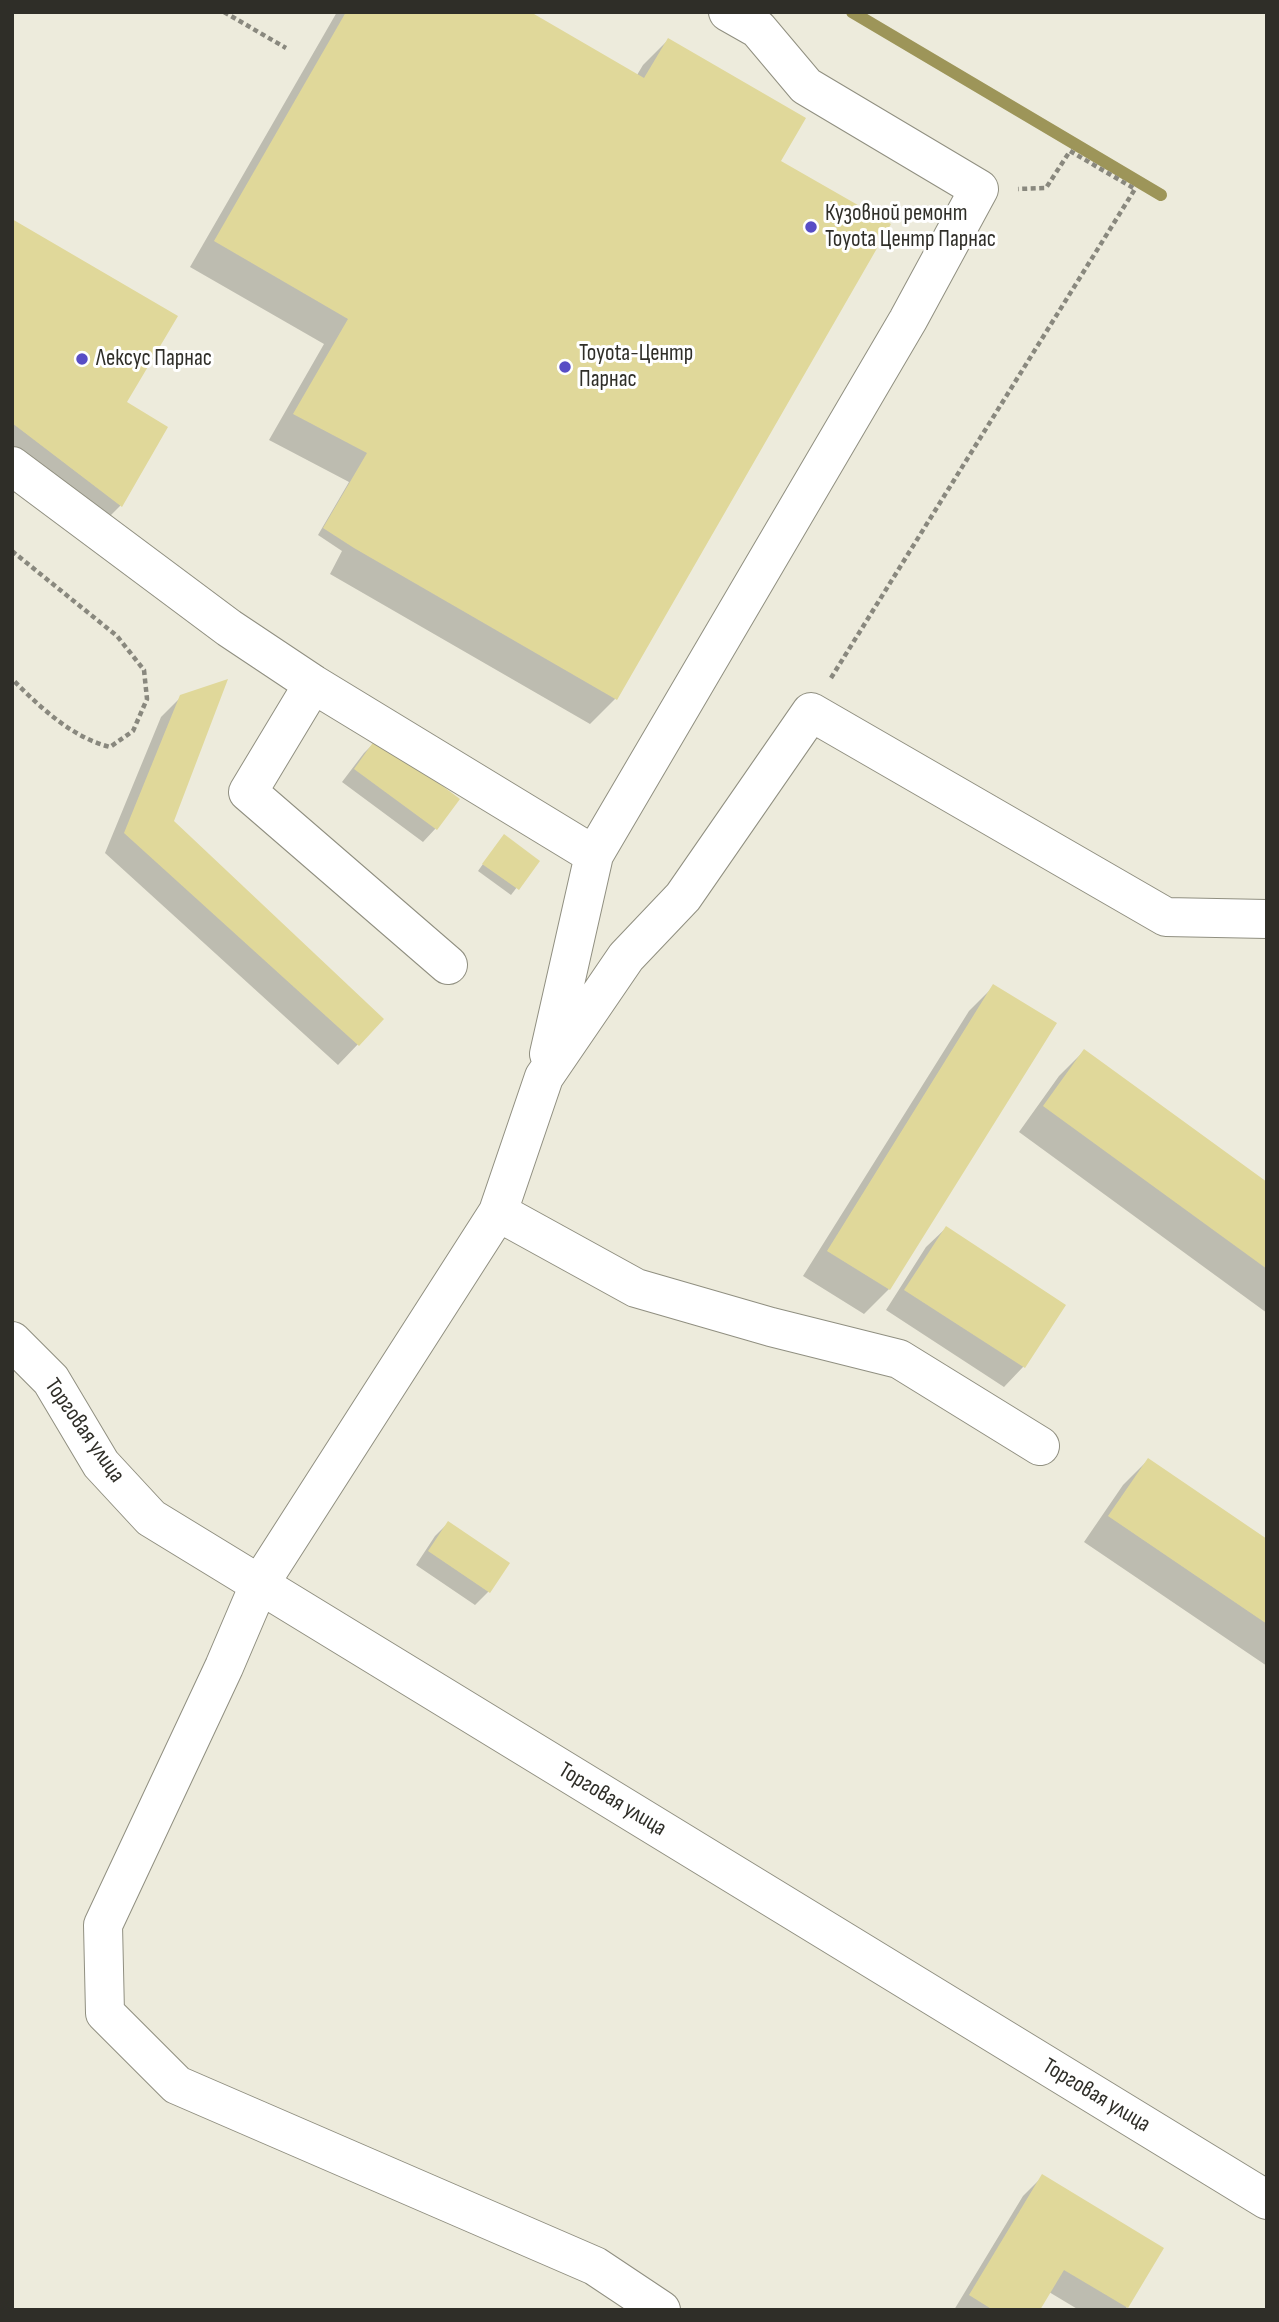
<!DOCTYPE html>
<html>
<head>
<meta charset="utf-8">
<style>
  body { margin:0 }
  #map { position:relative; width:1279px; height:2322px; overflow:hidden; background:#edebdc; font-family:"Sofia Sans Condensed",sans-serif }
  canvas { display:block }
  .frame { position:absolute; inset:0; border:14px solid #2f2e28; pointer-events:none }
</style>
</head>
<body>
<div id="map">
<canvas width="1279" height="2322"></canvas>
<div class="frame"></div>
</div>
<script>
const g = document.querySelector('canvas').getContext('2d');
g.lineJoin = 'round';
function paint(path, color) { g.fillStyle = color; g.fill(path, 'evenodd'); }
function stroke(path, color, width, dash) { g.strokeStyle = color; g.lineWidth = width; g.lineCap = dash ? 'butt' : 'round'; g.setLineDash(dash || []); g.stroke(path); }
function write(font, color, halo, rows, align = 'center') {
  g.font = font + ' "Sofia Sans Condensed",sans-serif'; g.lineWidth = 6; g.setLineDash([]); g.textBaseline = 'middle'; g.strokeStyle = halo; g.fillStyle = color; for (const [text, x, y, turn = 0] of rows) {
    g.save(); g.translate(x, y); g.rotate((+turn || 0) * Math.PI / 180); g.textAlign = isNaN(turn) ? turn : align; if (halo) g.strokeText(text, 0, 0); g.fillText(text, 0, 0); g.restore();
  }
}
const shadow = new Path2D(`
  M337,12H534L532,15L637,75L643,65L668,40L779,161L615,699L590,724L330,574L342,551L318,535L349,482L269,440L324,344L190,267Z
  M12,221L125,403L166,428L120,506L101,525L12,456Z
  M181,697L172,821L382,1019L338,1065L105,853L161,717Z
  M377,740L436,828L423,842L342,782L364,753Z
  M498,843L537,861L511,895L478,871Z
  M994,986L889,1289L864,1314L803,1276L969,1011Z
  M1084,1051L1267,1184V1313L1019,1132L1059,1076Z
  M946,1228L1064,1305L1023,1367L1004,1387L886,1310L926,1247Z
  M1148,1460L1267,1541V1666L1084,1542L1123,1485Z
  M448,1523L507,1563L488,1592L475,1605L416,1565L435,1536Z
  M1042,2177L1127,2307L1124,2310H1079L1049,2292L1038,2310H954L1023,2196Z`);
const stream = new Path2D(`
  M852,12L1161,195`);
const building = new Path2D(`
  M346,12H536L534,14L644,78L668,38L806,118L781,161L891,224L617,700L354,548L323,528L367,453L293,414L348,319L214,241Z
  M12,219L178,316L127,402L168,427L122,507L12,423Z
  M228,679L174,821L384,1019L359,1046L124,833L180,695Z
  M377,737L460,799L437,830L354,769Z
  M504,834L540,861L519,890L482,864Z
  M993,984L1057,1023L890,1290L827,1251Z
  M1084,1049L1267,1182V1269L1043,1106Z
  M946,1226L1066,1305L1025,1368L904,1290Z
  M1148,1458L1267,1539V1624L1108,1516Z
  M448,1521L510,1563L490,1593L428,1551Z
  M1042,2174L1164,2248L1128,2308L1064,2270L1040,2310H993L969,2295Z`);
const path = new Path2D(`
  M224,12L286,48
  M12,551L117,636L144,670L147,699L133,731L110,747C71,737 40,707 12,679
  M831,678L1135,189L1070,151L1046,188L1018,189`);
const minor = new Path2D(`
  M12,466L229,628L313,684L594,855L908,320L979,189L806,86L758,29L728,12
  M313,684L248,792L448,965
  M549,1054L594,855
  M498,1212L636,1288L771,1327L899,1359L1040,1446
  M12,1341L51,1380L101,1464L151,1518L1267,2200
  M661,2310L595,2266L177,2085L105,2013L103,1925L224,1667L259,1585L498,1212L544,1077L626,957L683,897L811,712L1166,917L1267,919`);
const markers = [
  [811,227,7,"#584dc5"],
  [82,359,7,"#584dc5"],
  [565,367,7,"#584dc5"]
];
const poiNames = [
  ["Кузовной ремонт",825,214],
  ["Toyota Центр Парнас",825,240],
  ["Toyota-Центр",579,354],
  ["Парнас",579,380],
  ["Лексус Парнас",96,359]
];
const streetNames = [
  ["Торговая улица",84,1431,55],
  ["Торговая улица",612,1800,31],
  ["Торговая улица",1096,2096,31]
];
paint(shadow, '#0003');
stroke(stream, '#9d9559', 12);
paint(building, '#e0d89a');
stroke(minor, '#908f80', 40);
stroke(path, '#89887e', 4.5, [5, 3.5]);
stroke(minor, '#fff', 38);
for (const [x, y, r, color] of markers) { const dot = new Path2D(); dot.arc(x, y, r, 0, 2 * Math.PI); g.fillStyle = color; g.fill(dot); stroke(dot, '#fff', 2.5); }
write('23px', '#2f2e28', '#fff', poiNames, 'left');
write('23px', '#2f2e28', '#fff', streetNames);
</script>
</body>
</html>
